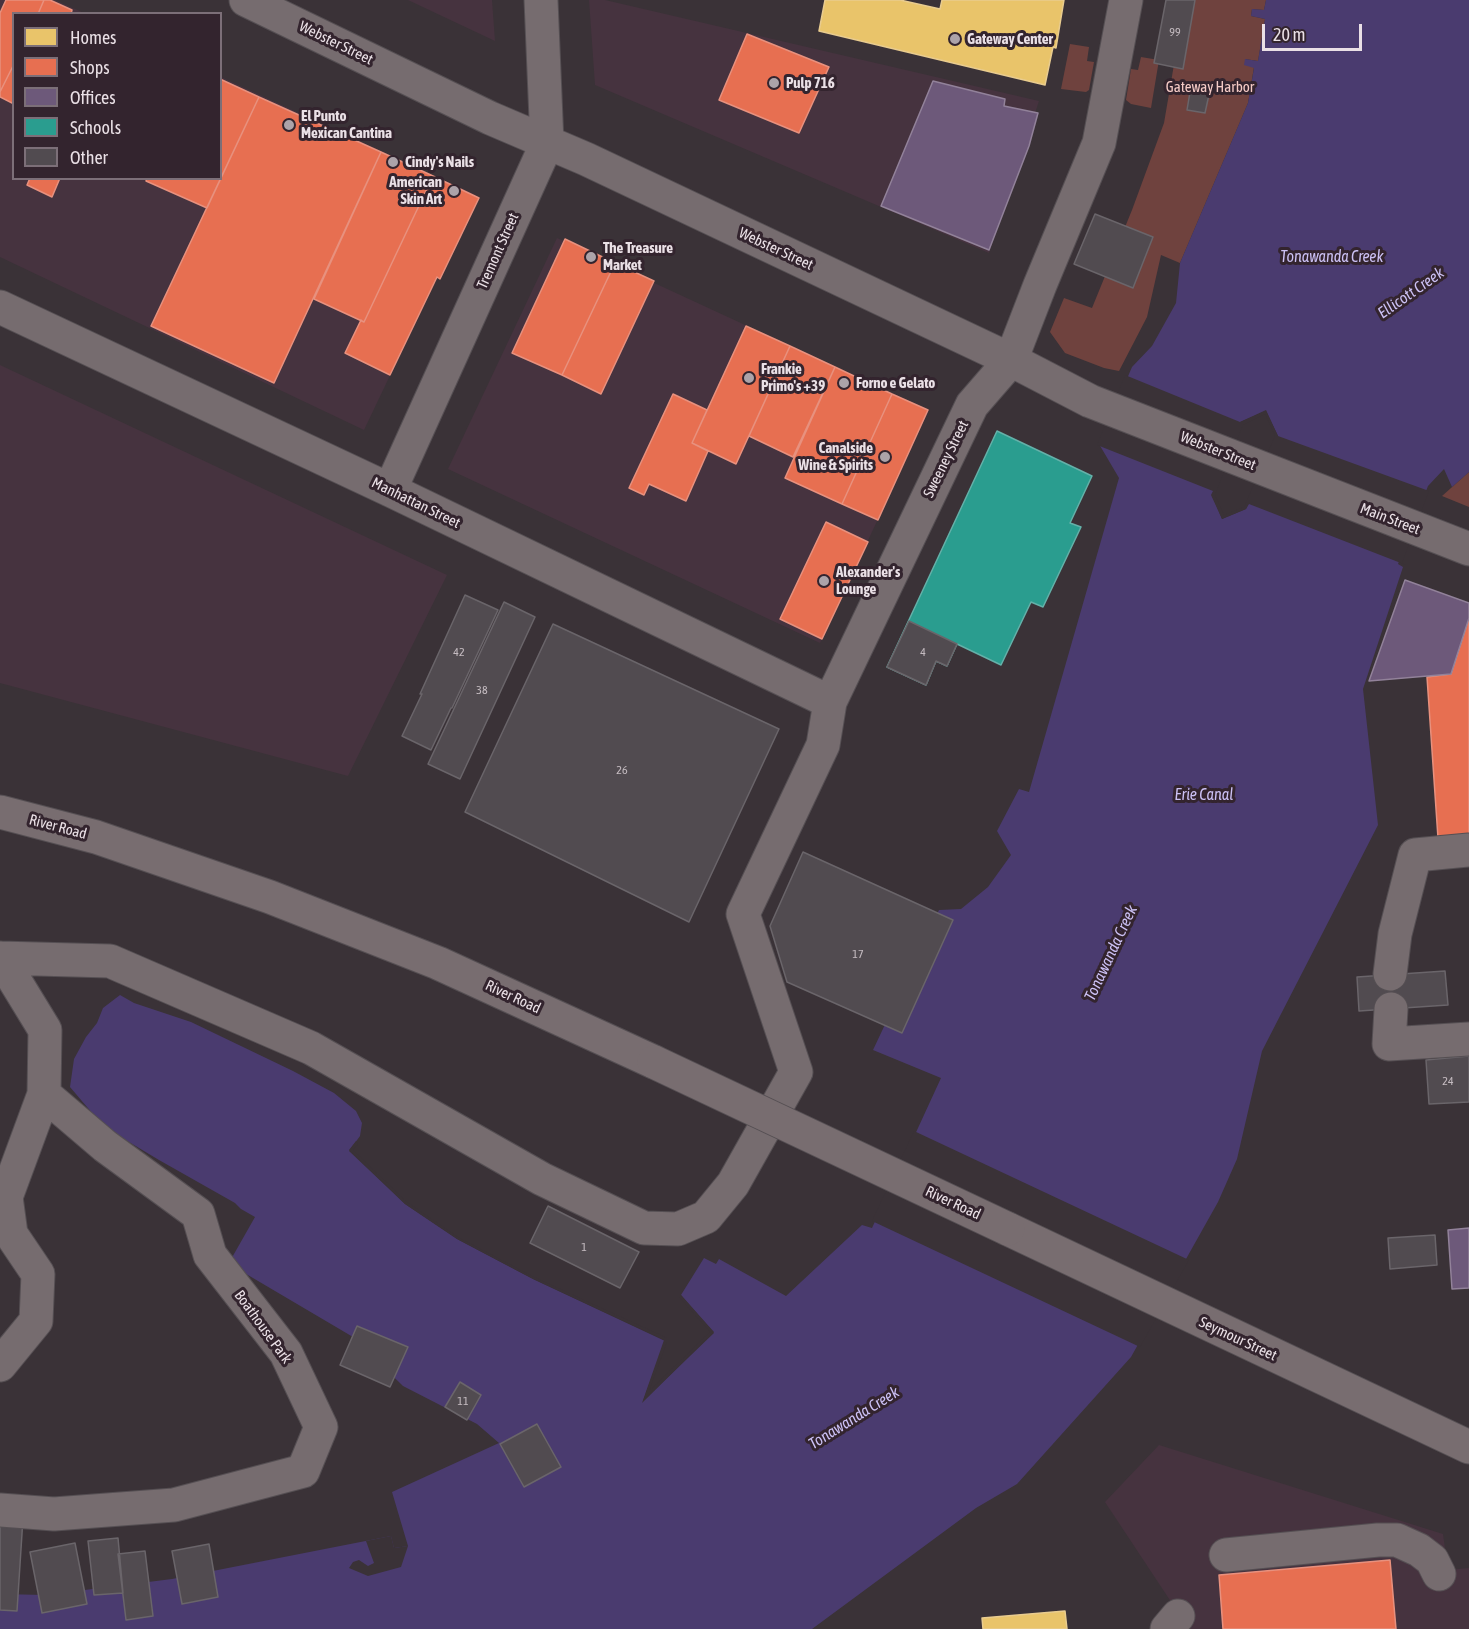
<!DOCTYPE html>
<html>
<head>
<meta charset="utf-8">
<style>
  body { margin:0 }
  #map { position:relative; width:1469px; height:1629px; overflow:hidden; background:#3a3237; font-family:"Asap Condensed",sans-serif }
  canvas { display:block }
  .legend { position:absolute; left:12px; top:12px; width:210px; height:168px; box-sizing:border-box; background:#33242e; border:2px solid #7c6f78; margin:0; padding:8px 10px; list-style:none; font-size:18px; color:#eae0e6 }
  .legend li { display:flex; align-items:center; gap:12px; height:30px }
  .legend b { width:30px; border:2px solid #7c6f78 }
  .scale { position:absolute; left:1262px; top:24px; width:100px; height:27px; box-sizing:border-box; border:3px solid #eae0e6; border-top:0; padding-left:8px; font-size:18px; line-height:21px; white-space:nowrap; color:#eae0e6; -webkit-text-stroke:4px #33242e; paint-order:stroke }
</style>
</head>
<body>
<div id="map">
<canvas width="1469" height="1629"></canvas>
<ul class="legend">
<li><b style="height:16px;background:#e9c46a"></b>Homes</li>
<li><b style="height:16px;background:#e76f51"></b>Shops</li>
<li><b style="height:16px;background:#6d597a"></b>Offices</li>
<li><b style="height:16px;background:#2a9d8f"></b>Schools</li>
<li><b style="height:16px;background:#514b50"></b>Other</li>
</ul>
<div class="scale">20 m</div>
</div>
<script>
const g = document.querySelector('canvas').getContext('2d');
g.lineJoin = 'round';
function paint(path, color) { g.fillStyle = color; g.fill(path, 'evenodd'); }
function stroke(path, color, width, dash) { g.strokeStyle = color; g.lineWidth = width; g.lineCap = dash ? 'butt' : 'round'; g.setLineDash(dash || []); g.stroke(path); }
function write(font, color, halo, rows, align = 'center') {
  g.font = font + ' "Asap Condensed",sans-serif'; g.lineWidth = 6; g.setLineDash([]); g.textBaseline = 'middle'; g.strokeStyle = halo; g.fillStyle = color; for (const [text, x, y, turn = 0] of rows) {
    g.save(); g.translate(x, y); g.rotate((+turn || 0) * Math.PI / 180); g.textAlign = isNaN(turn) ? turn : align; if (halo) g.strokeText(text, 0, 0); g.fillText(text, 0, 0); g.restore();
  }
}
const built = new Path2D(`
  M0,0H55L84,13L14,14V178H220L221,77L476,195L364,430L0,257Z
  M408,0H492L495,41Z
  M589,0H605L1039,101L989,253L595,85Z
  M557,238L929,410L820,643L448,469Z
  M0,365L447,575L348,776L0,683Z
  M1159,1445L1443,1534L1448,1570L1469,1568V1629H1189L1105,1502Z`);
const green = new Path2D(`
  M1185,0H1266L1264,10L1252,9L1251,16L1265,19L1258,61L1245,59L1254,67L1248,103L1180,263L1161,255L1147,317L1119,371L1104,368L1065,353L1050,332L1064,298L1092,308L1132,210L1164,123Z
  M1070,44L1089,47L1087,61L1094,62L1089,90L1086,92L1061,89Z
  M1141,57L1159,60L1151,108L1131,104L1126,100L1131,69L1138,70Z
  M1469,472V507L1442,496Z`);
const water = new Path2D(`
  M1266,0H1469V472L1452,487L1444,469L1428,486L1398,564L1403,567L1363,689L1378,825L1262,1051L1237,1159L1218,1202L1131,1357L1017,1484L976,1508L812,1629H0V1594L45,1595L172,1579L391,1536L394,1548L408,1546L392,1492L499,1443L477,1424L403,1386L353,1337L236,1268L230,1261L255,1217L241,1209L235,1203L159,1160L104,1127L70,1087L74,1059L86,1037L97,1023L103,1008L120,995L134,1003L191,1022L293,1071L334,1093L356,1111L362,1123L360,1136L349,1151L405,1204L457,1239L533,1279L665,1341L643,1401L714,1333L681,1295L704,1258L716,1264L719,1259L786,1296L862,1225L872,1228L941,1078L873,1050L939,910L961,909L988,887L1011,855L997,831L1019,789L1029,792L1119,478L1099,444L1132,367L1152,346L1176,303L1180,263L1248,103L1254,68L1244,65L1245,59L1258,61L1265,19L1251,16L1252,9L1264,10ZM1266,411L1278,436L1246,509L1222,519L1212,495L1240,422Z`);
const pier = new Path2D(`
  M1125,375L1240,422L1266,410L1278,436L1429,491L1402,563L1406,565L1249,504L1246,509L1222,519L1211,495L1213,491L1097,445ZM1265,414L1275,436L1244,507L1224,515L1215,495L1243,425Z
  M914,1131L1189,1260L1140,1347L872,1221Z
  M356,1141L358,1144L353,1150L407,1202L458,1237L534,1277L667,1338V1342L649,1391L710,1332L679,1297L681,1295L714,1332L642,1403L664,1340L533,1279L457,1239L405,1204L349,1150Z
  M391,1536L394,1548L408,1546L401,1567L368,1576L349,1568L353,1562L359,1560L368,1566L374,1563L366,1541Z`);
const homes = new Path2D(`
  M825,0H900L940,9L942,0H1064L1056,48L1053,47L1045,85L819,31Z
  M1065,1611L1067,1629H983L982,1618Z`);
const shops = new Path2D(`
  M6,0H44L38,14H14V64L0,92V13Z
  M44,0H50L72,10L71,14H38Z
  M747,34L829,67L799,133L719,100Z
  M14,64V104L0,97V92Z
  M220,79L259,97L207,208L146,181L147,178H220Z
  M259,97L381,152L274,383L151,326Z
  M381,152L433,176L364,322L314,299Z
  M433,176L479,198L440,279L437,277L390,375L345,353L361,320L364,322Z
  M30,178H60L52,197L27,185Z
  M565,239L615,263L562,375L512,353Z
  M615,263L654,281L601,394L562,375Z
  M746,326L790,346L736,464L692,443Z
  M790,346L835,367L793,457L749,436Z
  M835,367L892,394L842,504L785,478Z
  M673,394L707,410L692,443L708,451L686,501L649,484L644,495L629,488Z
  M892,394L928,410L878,520L842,504Z
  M826,522L868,542L822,639L780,619Z
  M1469,618V836L1438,838L1427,677L1451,674Z
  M1390,1560L1396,1629H1223L1219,1575Z`);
const offices = new Path2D(`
  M933,81L1005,99L1004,106L1038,113L1029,146L989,250L881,206Z
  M1405,580L1469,603V618L1451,674L1369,681Z
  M1469,1228V1288L1452,1289L1448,1230Z`);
const schools = new Path2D(`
  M997,431L1092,476L1070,523L1081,527L1043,607L1031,602L1001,665L957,644L947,666L936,661L926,685L887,667Z`);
const building = new Path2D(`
  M1166,0H1195L1183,69L1154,63Z
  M1191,86L1210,90L1205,113L1187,110Z
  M1095,214L1153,237L1133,288L1074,264Z
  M465,595L498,610L452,708H451L431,750L402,736L422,694H420Z
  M504,602L535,617L460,779L428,764Z
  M909,621L957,644L947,666L936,661L926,685L887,667Z
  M553,624L779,729L689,922L465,812Z
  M803,852L953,920L902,1033L787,982L770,926Z
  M1445,971L1448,1005L1359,1011L1357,977Z
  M1469,1056V1102L1429,1104L1426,1060Z
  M548,1206L639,1252L620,1288L530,1243Z
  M1435,1235L1437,1265L1390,1269L1388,1238Z
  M357,1326L408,1347L390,1387L340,1365Z
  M460,1382L481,1395L467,1420L445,1407Z
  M537,1424L561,1467L524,1487L500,1444Z
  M0,1517L23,1518L17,1611L0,1610Z
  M118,1538L123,1593L94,1595L88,1541Z
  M75,1543L87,1604L42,1613L30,1552Z
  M209,1544L218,1597L182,1604L172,1551Z
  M145,1551L153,1616L126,1620L118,1554Z`);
const minor = new Path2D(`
  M246,0L490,118L586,159L1011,360L1090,401L1469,549
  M0,307L390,490L830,702
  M390,490L547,143L541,0
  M0,958L110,961L311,1048L542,1179L644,1228L678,1229L706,1217L733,1184L796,1072L743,914L823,745L830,702L972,405L1011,360L1040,285L1099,143L1126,0
  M1,958L45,1030L44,1094L6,1197L11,1234
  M1390,974L1395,934L1415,855L1469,850
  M1391,1009L1389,1044L1469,1039
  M0,1227L11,1234L38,1274L36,1321L0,1365
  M0,1510L54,1514L174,1505L303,1471L321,1427L286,1353L210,1255L198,1214L105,1146L44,1094
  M1226,1555L1378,1540H1397L1419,1550L1432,1560L1439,1574
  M1167,1629L1178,1616`);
const major = new Path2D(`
  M0,812L96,837L270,897L438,963L654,1062
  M1008,1229L1469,1447`);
const majorBridge = new Path2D(`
  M654,1062L1008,1229`);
const markers = [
  [955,39,6,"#aca3a9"],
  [774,83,6,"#aca3a9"],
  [289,125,6,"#aca3a9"],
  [393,162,6,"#aca3a9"],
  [454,191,6,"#aca3a9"],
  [591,257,6,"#aca3a9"],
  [749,378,6,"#aca3a9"],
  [844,383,6,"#aca3a9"],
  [885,457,6,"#aca3a9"],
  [824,581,6,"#aca3a9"]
];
const numberNames = [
  ["99",1175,32],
  ["42",459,652],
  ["4",923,652],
  ["38",482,690],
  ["26",622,770],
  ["17",858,954],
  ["24",1448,1081],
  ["1",584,1247],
  ["11",463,1401]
];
const poiNames = [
  ["Gateway Center",967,39],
  ["Pulp 716",786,83],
  ["El Punto",301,116],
  ["Mexican Cantina",301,133],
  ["Cindy's Nails",405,162],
  ["American",442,182,"right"],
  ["Skin Art",442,199,"right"],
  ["The Treasure",603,248],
  ["Market",603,265],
  ["Frankie",761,369],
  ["Primo's +39",761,386],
  ["Forno e Gelato",856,383],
  ["Canalside",873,448,"right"],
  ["Wine & Spirits",873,465,"right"],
  ["Alexander's",836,572],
  ["Lounge",836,589]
];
const streetNames = [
  ["Webster Street",336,43,26],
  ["Webster Street",776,249,25],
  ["Tremont Street",498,251,-66],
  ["Webster Street",1218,451,22],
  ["Sweeney Street",946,459,-64],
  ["Manhattan Street",416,503,26],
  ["Main Street",1390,519,21],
  ["River Road",58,827,15],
  ["River Road",513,997,25],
  ["River Road",953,1203,25],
  ["Boathouse Park",263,1327,54],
  ["Seymour Street",1238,1339,25]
];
const parkNames = [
  ["Gateway Harbor",1210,87]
];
const waterNames = [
  ["Tonawanda Creek",1332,257],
  ["Ellicott Creek",1411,293,-35],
  ["Erie Canal",1204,795],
  ["Tonawanda Creek",1111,953,-65],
  ["Tonawanda Creek",854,1418,-32]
];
paint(built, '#46333f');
paint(green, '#6f423e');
paint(water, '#4a3b6f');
paint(pier, '#3a3237');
paint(homes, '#e9c46a');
stroke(homes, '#e9cc8f', 1.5);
paint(shops, '#e76f51');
stroke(shops, '#e8917e', 1.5);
paint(offices, '#6d597a');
stroke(offices, '#92829a', 1.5);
paint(schools, '#2a9d8f');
stroke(schools, '#64b1a9', 1.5);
paint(building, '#514b50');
stroke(building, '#6a656a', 1.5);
stroke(minor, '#554f53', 35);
stroke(major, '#554f53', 35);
stroke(minor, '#766c6f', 33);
stroke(major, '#786d70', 33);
stroke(majorBridge, '#554f53', 35, []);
stroke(majorBridge, '#786d70', 33);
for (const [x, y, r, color] of markers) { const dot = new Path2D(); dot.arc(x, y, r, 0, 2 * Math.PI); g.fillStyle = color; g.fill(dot); stroke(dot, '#33242e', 2); }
write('12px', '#c4bbc0', null, numberNames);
write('bold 15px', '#eae0e6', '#33242e', poiNames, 'left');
write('15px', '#eae0e6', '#33242e', streetNames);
write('15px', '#f6ccc7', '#33242e', parkNames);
write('italic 16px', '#ccc1f5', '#33242e', waterNames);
</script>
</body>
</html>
